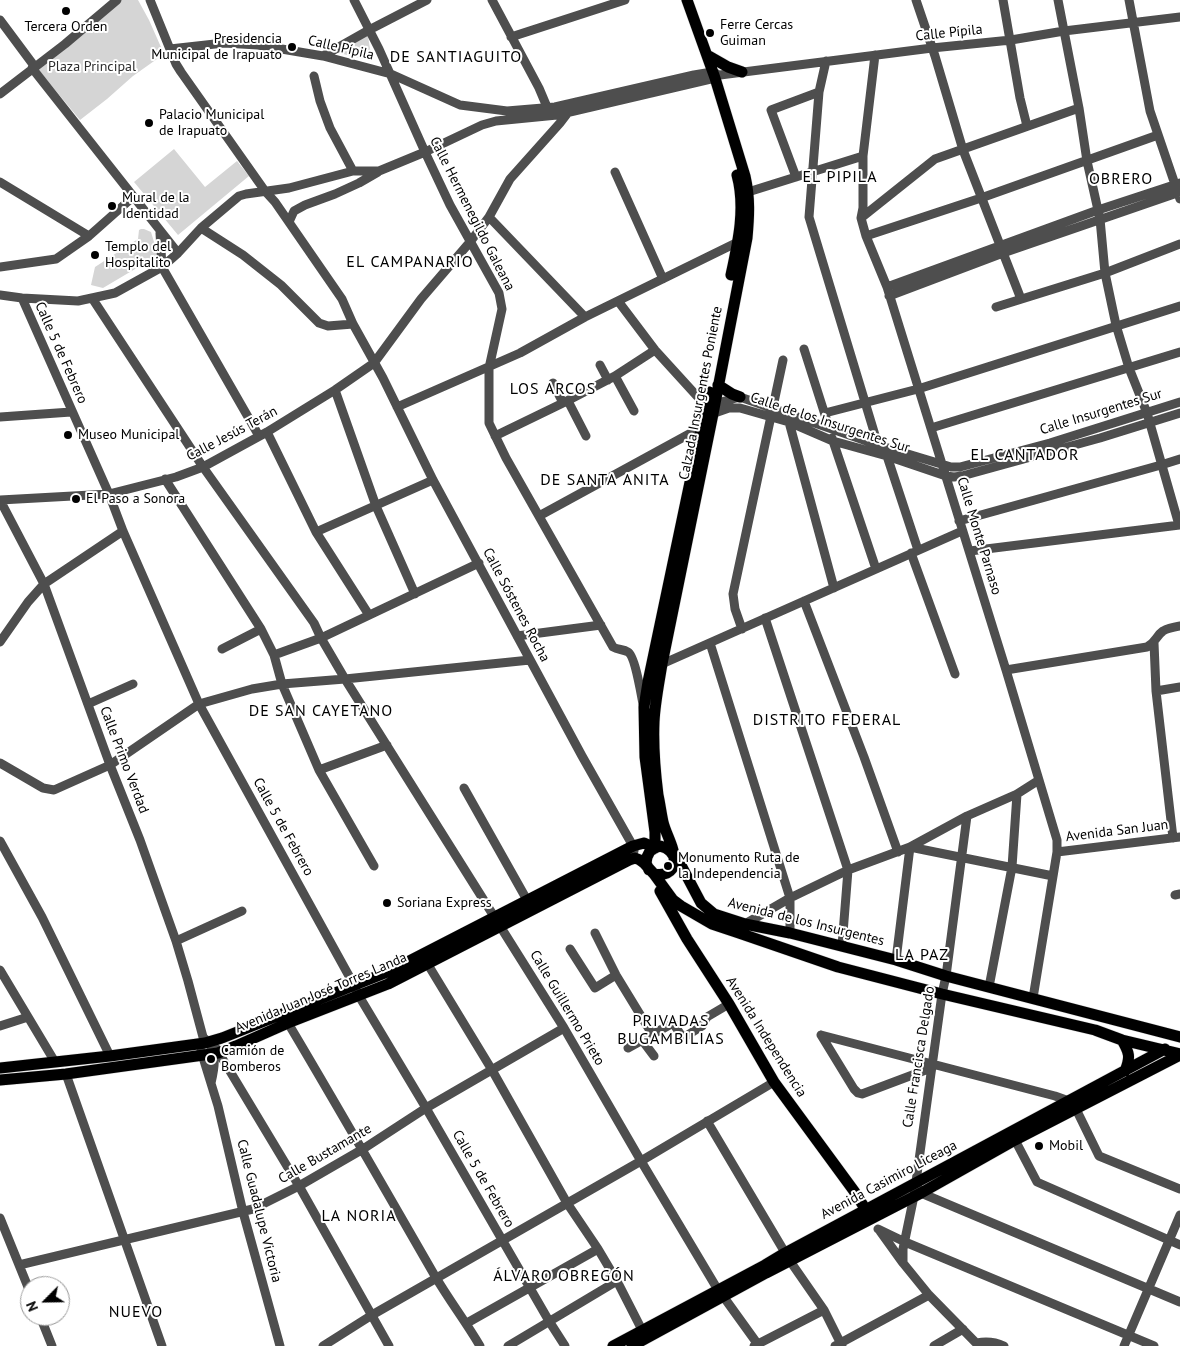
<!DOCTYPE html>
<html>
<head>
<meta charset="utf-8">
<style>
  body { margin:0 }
  #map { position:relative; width:1180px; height:1346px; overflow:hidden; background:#fff; font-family:"PT Sans",sans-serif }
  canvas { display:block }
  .north { position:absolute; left:20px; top:1276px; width:50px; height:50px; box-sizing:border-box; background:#fff; border:1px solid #999; border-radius:50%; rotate:247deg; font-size:14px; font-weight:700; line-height:20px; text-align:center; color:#000 }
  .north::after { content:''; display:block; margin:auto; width:18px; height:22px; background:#000; clip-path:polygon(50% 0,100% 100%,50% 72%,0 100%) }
</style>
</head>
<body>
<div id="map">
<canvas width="1180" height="1346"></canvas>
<div class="north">N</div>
</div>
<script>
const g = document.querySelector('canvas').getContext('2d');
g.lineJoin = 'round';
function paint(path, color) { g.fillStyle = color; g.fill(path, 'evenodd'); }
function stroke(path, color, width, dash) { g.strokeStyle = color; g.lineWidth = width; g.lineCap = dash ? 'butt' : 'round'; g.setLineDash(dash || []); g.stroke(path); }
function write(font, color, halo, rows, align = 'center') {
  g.font = font + ' "PT Sans",sans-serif'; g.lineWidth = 4; g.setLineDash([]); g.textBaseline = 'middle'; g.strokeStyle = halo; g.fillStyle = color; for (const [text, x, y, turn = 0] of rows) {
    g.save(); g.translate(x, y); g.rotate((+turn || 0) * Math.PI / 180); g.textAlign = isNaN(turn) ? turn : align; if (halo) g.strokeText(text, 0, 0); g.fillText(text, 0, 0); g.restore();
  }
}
const green = new Path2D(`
  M121,0H138L149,20L164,54L133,76L107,99L80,120L37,68Z
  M367,30L372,61L331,51Z
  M174,149L205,187L237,161L249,176L178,235L134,182Z
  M141,229H144L151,232L157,252V256L103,288L91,285L95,267L138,239L139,230Z`);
const minor = new Path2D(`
  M150,0L176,64L181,72L265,191L275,202L342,299L353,324L383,378L433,480L582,756L633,846L634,851
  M354,0L379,49L425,152L450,205L499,293L502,309L489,368V423L506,458L613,647C618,650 623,649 628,652C635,656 641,694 643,704
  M492,0L539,88L547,107
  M916,0L935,56L963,150L1021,299
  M1003,0L1020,98L1027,126
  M1058,0L1079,108L1087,161L1100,219L1105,273L1116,325L1129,368L1147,413L1179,525
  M1129,0L1150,111L1180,199
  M0,20L35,67
  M511,37L625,0
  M170,49L224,43L258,45L323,56L391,74L460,105L507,111L555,107L694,75L712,72L717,74
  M875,55L863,156V208L861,218L866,236L887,287L1006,670L1057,840V852L1033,998
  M323,56L369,30L427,0
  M826,61L819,92L809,217L878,445
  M32,68L178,253
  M314,76L320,101L330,128L353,171
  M0,94L65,44L117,0
  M615,172L663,279
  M796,177L771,110L819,92
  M0,182L89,236
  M748,192L863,156
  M489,217L585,317
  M861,218L935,159L1079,108
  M289,222L294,211L305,205L335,194L359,183L378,172
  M201,228L243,255L281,285L319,323L328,326L353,324
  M160,233L162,267L259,436
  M866,236L981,198L1158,135
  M0,267L56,259L89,236L133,197
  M887,287L1098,210L1180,183
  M0,295L22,298L78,301L115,293L162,267L178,253L201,228L239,196L246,194L289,188L353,171H379L425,152L482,125L496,121L557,115L715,78L720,75L932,48L1011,40L1064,31L1180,17
  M889,296L1003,253L1180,192
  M22,298L109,494L123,531L199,704L354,985L359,996L426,1108L549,1321L565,1346
  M92,298L203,467L314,623L321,638L345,679L564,1028L641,1161L718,1290
  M618,301L655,350L706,406L740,397L878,445L951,467H960L1050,443L1180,402
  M996,307L1105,273L1180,244
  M804,349L826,418
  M600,365L608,380
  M615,376L634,411
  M553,383L563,403
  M335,390L376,506L415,594
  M568,401L586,436
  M397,407L520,353L585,317L742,240
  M825,413L918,389L1180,306
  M709,415L729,408H740L789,422L833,441L887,456L946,476L954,477L962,476L1100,438L1180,413
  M0,417L71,412
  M789,422L834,588
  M931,428L1180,352
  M267,432L316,532L369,615
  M495,436L563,403L615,376L655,350
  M832,438L876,569
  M887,456L918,550
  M165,479L261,629L274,655L282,684L319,770L374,866
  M0,500L109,494L176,477L203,467L267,432L335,390L374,363L421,299L470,242L489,217L510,179L560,123L576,102
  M0,500L44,584L110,765L140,840L176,941L188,981L203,1037C218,1049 215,1066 211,1083
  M539,516L702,427
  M959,521L1161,465L1180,459
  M316,532L433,480
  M970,551L1180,525
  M911,553L955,674
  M804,601L864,757L898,852
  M765,618L848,870L842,946
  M742,629L735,609L733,594L783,360
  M517,636L601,625
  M0,642L28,602L44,584L123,531
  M710,643L790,898V933
  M1154,643L1156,691L1173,838
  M222,649L261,629
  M274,655L321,638L479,563
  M662,664L962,531
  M1006,670L1147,647C1156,642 1156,636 1163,631C1168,628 1174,627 1180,626
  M1156,691L1180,687
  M88,704L133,684
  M0,763L43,788L54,790L110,765L199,704L252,689L282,684L345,679L530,660
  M319,770L387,745
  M464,788L527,900
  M0,841L42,917L110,1056
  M1057,852L1180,837
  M1175,895L1180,894
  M745,924L790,898L848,870L910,847L967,816L1017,794L1039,780
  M595,933L616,975L652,1034
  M176,941L242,911
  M570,949L595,988L616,975
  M896,960L910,847L1053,876
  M427,963L492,1070L567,1203L598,1249L617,1281L642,1330
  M0,970L55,1062
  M989,987L1012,867L1017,794
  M288,1023C338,1107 386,1191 435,1276C449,1300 466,1322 480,1346
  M0,1026L28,1017
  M821,1035L1055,1096L1069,1101L1076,1109L1099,1156L1180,1189
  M821,1035L854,1089L858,1093L862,1094L931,1068
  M642,1040L654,1056
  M216,1048L299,1186L389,1346
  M628,1048L673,1023L683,1038L702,1026L707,1017L729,1004
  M201,1051L218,1106L243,1212L280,1346
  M66,1074L162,1346
  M707,1121L790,1261L824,1310L842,1346
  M1015,1140L1037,1182L1180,1245
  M919,1189L921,1193L1180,1302
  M0,1218L30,1292
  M878,1229L905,1242L1154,1346
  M880,1231L903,1263L929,1295L979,1346
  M903,1263V1249L914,1196L942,994L946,976L967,816
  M19,1265L253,1209L299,1186L363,1149L426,1108L564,1028
  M723,1296L759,1346
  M40,1316L52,1346
  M467,1323L598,1249
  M977,1343C987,1341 995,1342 1004,1346
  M323,1346L372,1315L641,1161L774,1082
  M508,1346L617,1281
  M754,1346L824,1310
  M835,1346L929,1295
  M934,1346L963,1329
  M1124,1346L1180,1215`);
const major = new Path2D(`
  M707,55L728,67L742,72
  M731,275C738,243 746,208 737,175
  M718,385L732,394L740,397
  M655,848V832L645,757L644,707L648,682L709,392
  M649,870L646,863L647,857L650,851L655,848L660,846L666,848L670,851L682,867L701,903L714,914L745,924L790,933L896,960L946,976L1180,1037
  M654,874C663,876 673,873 674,863C676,849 666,835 663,822C661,813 660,804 658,795C655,771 653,746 654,722C655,702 659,683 662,664L713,414L747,238C749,216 750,198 745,176L715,78L687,0
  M660,891L687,939L729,1004L774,1082L854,1191L871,1218
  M1122,1040C1129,1052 1131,1057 1125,1071
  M0,1068L110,1056L205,1043L222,1038L390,971L633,846L644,843L655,848
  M0,1080L66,1074L218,1053L236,1046L288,1023L388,984L629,860L635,858L640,860L644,863L654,874L673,900L681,906L712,924L739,933L838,967L942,994L1095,1030L1122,1040L1180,1054
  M613,1346L765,1265L785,1253L1165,1049
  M632,1346L766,1273L921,1193L1015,1140L1180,1055`);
const markers = [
  [66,11,5,"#000"],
  [710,33,5,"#000"],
  [292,47,5,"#000"],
  [149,123,5,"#000"],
  [112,206,5,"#000"],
  [95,255,5,"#000"],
  [68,435,5,"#000"],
  [76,499,5,"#000"],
  [668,866,5,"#000"],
  [387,903,5,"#000"],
  [211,1059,5,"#000"],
  [1039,1146,5,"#000"]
];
const poiNames = [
  ["Ferre Cercas",720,25],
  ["Guiman",720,41],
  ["Tercera Orden",66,27,"center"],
  ["Presidencia",282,39,"right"],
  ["Municipal de Irapuato",282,55,"right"],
  ["Palacio Municipal",159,115],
  ["de Irapuato",159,131],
  ["Mural de la",122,198],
  ["Identidad",122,214],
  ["Templo del",105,247],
  ["Hospitalito",105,263],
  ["Museo Municipal",78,435],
  ["El Paso a Sonora",86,499],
  ["Monumento Ruta de",678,858],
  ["la Independencia",678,874],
  ["Soriana Express",397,903],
  ["Camión de",221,1051],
  ["Bomberos",221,1067],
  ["Mobil",1049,1146]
];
const streetNames = [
  ["Calle Pípila",949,33,-6],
  ["Calle Pípila",341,48,13],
  ["Calle Hermenegildo Galeana",472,214,63],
  ["Calle 5 de Febrero",61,353,66],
  ["Calzada Insurgentes Poniente",701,393,-79],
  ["Calle Insurgentes Sur",1101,412,-17],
  ["Calle de los Insurgentes Sur",830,423,18],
  ["Calle Jesús Terán",232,434,-28],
  ["Calle Monte Parnaso",979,536,73],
  ["Calle Sóstenes Rocha",516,605,62],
  ["Calle Primo Verdad",124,760,69],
  ["Calle 5 de Febrero",283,827,61],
  ["Avenida San Juan",1117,831,-7],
  ["Avenida de los Insurgentes",806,922,14],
  ["Avenida Juan José Torres Landa",321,993,-23],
  ["Calle Guillermo Prieto",567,1008,59],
  ["Avenida Independencia",766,1037,58],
  ["Calle Francisca Delgado",919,1057,-81],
  ["Calle Bustamante",325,1154,-30],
  ["Calle 5 de Febrero",483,1179,60],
  ["Avenida Casimiro Liceaga",889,1180,-28],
  ["Calle Guadalupe Victoria",259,1211,76]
];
const parkNames = [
  ["Plaza Principal",92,67]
];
const quarterNames = [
  ["DE SANTIAGUITO",456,57],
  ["EL PIPILA",840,177],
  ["OBRERO",1121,179],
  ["EL CAMPANARIO",410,262],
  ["LOS ARCOS",553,389],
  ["EL CANTADOR",1025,455],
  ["DE SANTA ANITA",605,480],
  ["DE SAN CAYETANO",321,711],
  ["DISTRITO FEDERAL",827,720],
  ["LA PAZ",922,955],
  ["PRIVADAS",671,1021],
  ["BUGAMBILIAS",671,1039],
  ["LA NORIA",359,1216],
  ["ÁLVARO OBREGÓN",564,1276],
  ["NUEVO",136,1312]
];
paint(green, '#d5d5d5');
stroke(major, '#dbdbdb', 12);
stroke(minor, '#4e4e4e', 9);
stroke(major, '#000', 11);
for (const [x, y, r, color] of markers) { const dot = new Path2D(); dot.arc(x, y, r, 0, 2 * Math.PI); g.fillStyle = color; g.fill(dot); stroke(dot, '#fff', 2); }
write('14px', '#000', '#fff', poiNames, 'left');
write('14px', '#000', '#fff', streetNames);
write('14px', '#2c2c2c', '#fff', parkNames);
g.letterSpacing = '1px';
write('16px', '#000', '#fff', quarterNames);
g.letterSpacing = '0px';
</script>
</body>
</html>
